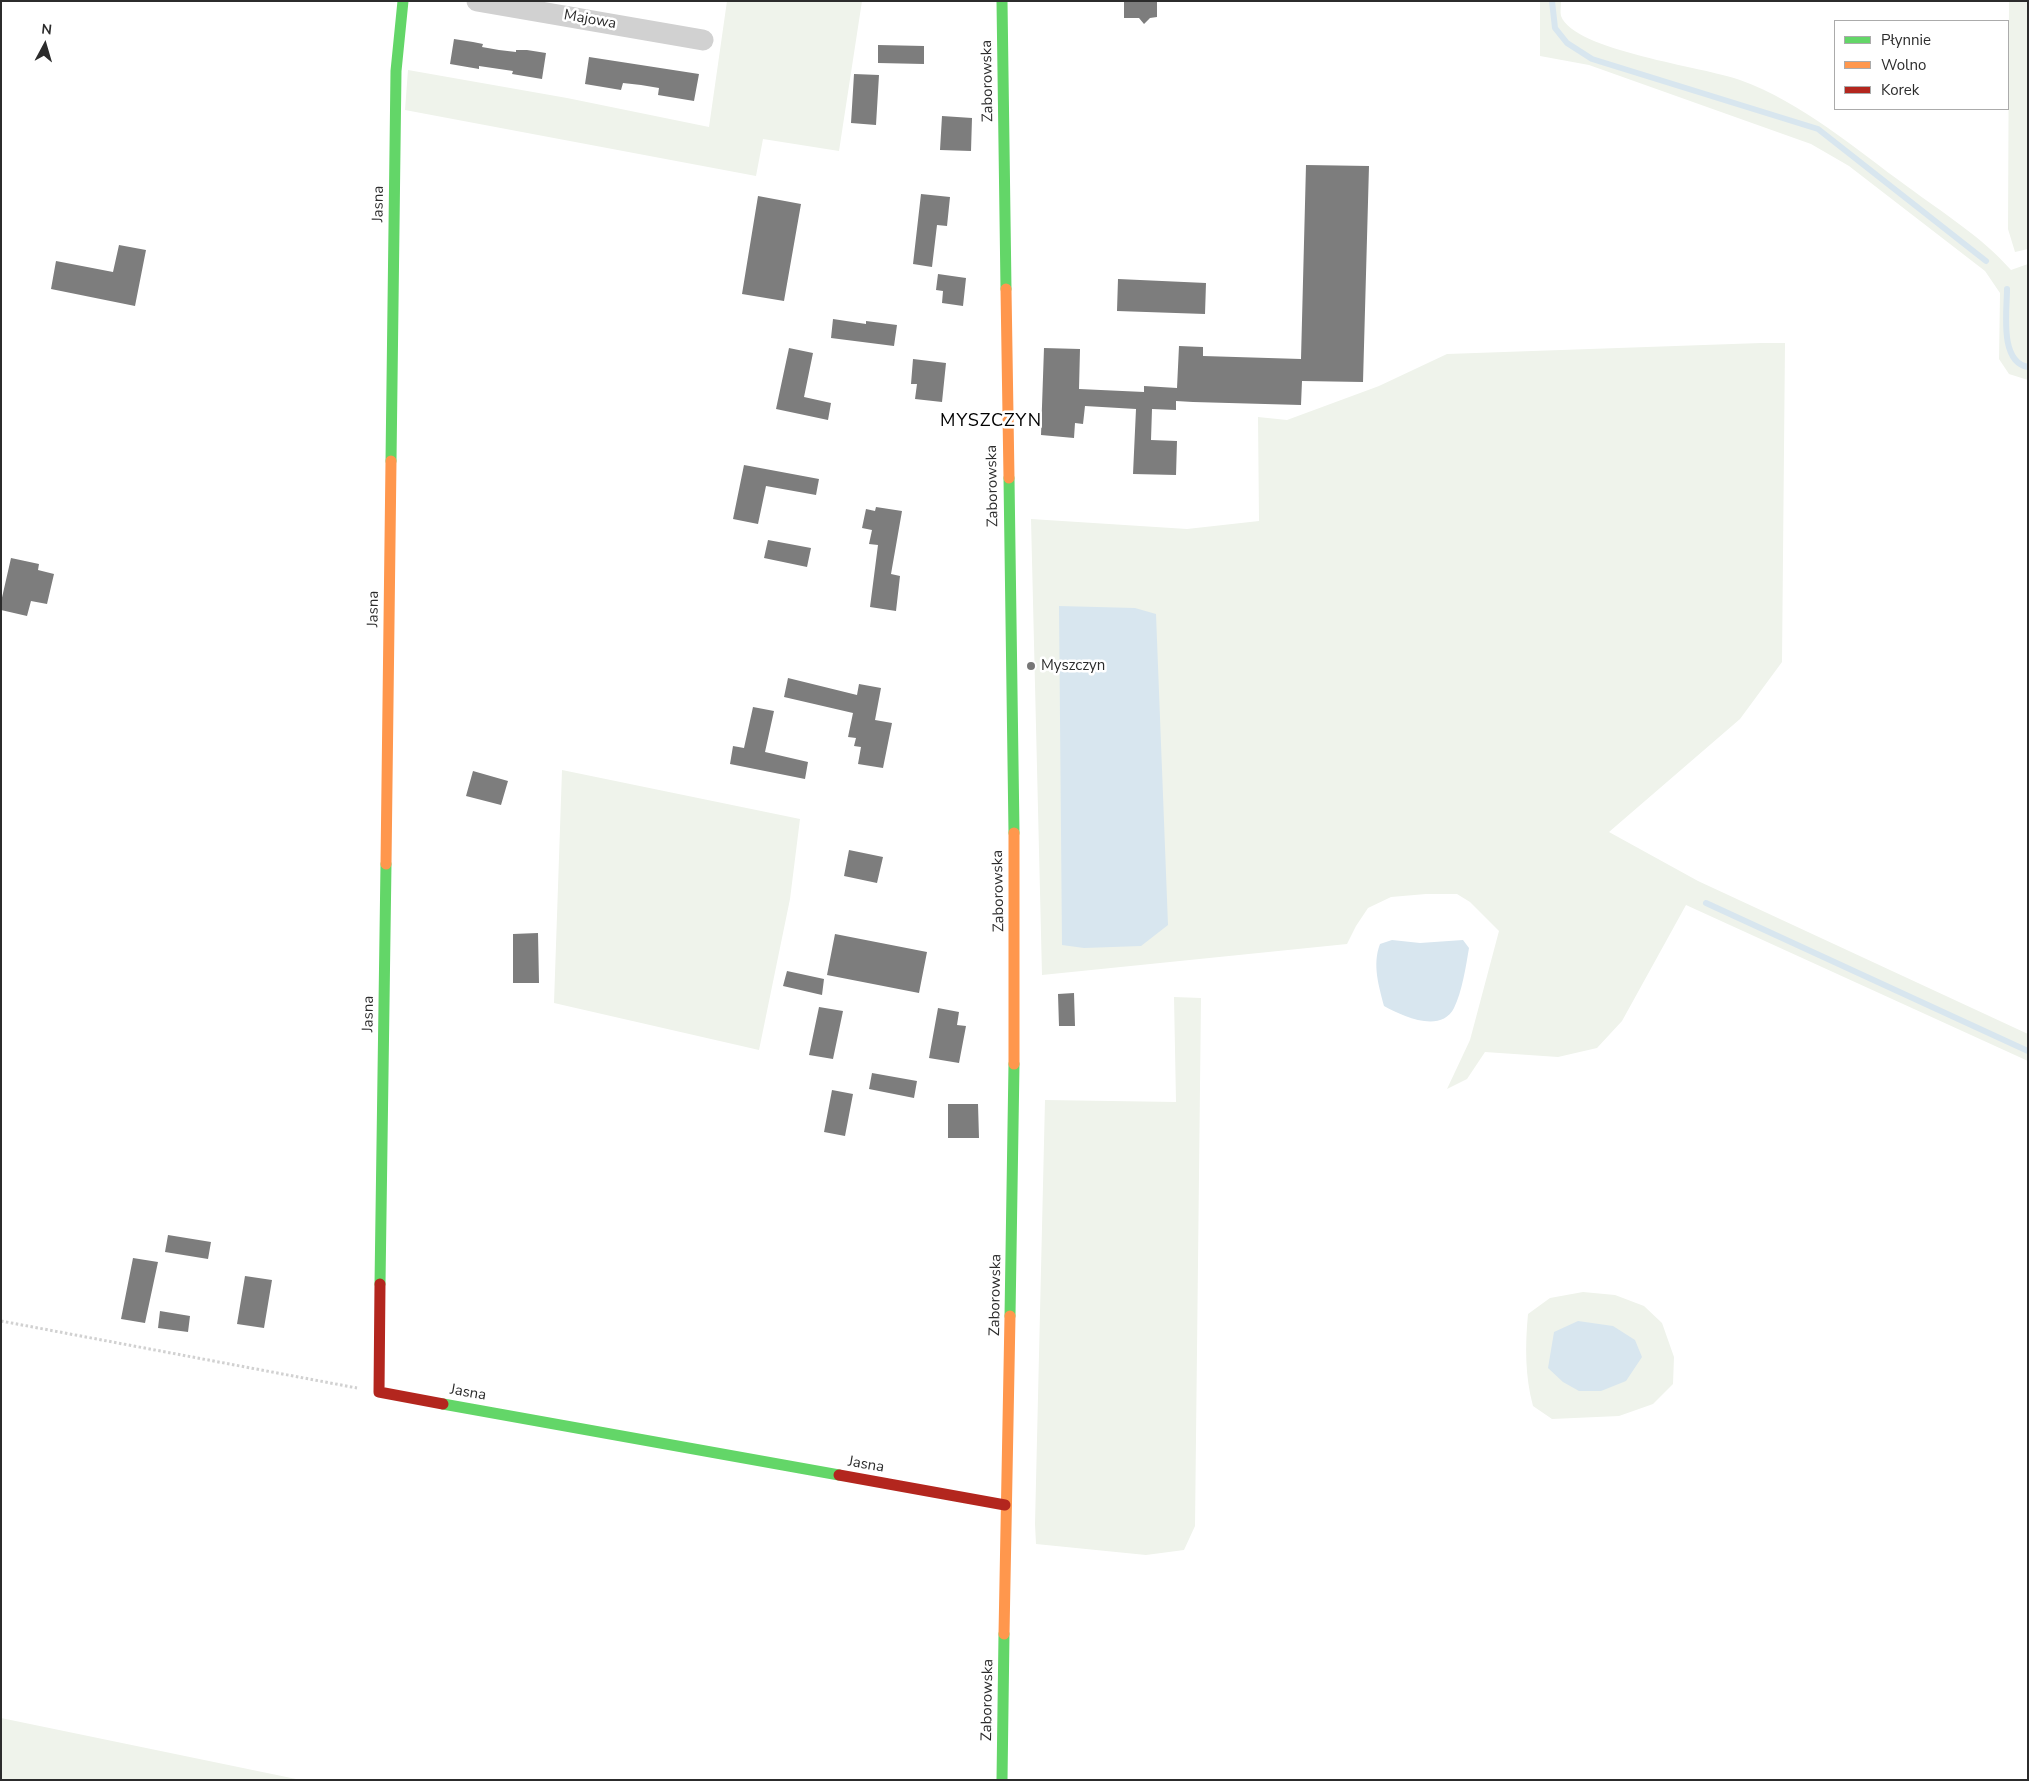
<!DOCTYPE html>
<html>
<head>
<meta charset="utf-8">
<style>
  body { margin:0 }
  #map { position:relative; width:2029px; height:1781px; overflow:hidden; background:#fff; font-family:"Nunito Sans",sans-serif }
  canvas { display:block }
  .frame { position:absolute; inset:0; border:2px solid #2c2c2c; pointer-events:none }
  .legend { position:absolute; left:1834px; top:20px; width:175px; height:90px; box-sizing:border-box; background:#fff; border:1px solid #ababab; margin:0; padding:6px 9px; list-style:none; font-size:15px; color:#2c2c2c }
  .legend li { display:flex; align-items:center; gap:10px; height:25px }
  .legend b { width:25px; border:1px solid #ababab }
  .north { position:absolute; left:20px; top:20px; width:50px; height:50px; -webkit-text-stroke:4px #fff; paint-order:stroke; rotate:6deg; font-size:14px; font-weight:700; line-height:20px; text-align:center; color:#2c2c2c }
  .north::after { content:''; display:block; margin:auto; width:18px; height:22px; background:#2c2c2c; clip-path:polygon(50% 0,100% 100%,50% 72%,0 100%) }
</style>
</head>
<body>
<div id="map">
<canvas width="2029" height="1781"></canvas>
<div class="frame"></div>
<ul class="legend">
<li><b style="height:6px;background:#63d668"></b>Płynnie</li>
<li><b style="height:6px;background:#ff974d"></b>Wolno</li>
<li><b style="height:6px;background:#b3261e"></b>Korek</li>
</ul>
<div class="north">N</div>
</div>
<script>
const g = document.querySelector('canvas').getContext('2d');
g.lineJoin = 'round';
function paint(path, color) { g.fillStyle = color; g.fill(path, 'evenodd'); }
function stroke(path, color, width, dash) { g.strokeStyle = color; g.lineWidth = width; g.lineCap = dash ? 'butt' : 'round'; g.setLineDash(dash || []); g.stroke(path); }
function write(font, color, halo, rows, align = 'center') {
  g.font = font + ' "Nunito Sans",sans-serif'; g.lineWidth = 5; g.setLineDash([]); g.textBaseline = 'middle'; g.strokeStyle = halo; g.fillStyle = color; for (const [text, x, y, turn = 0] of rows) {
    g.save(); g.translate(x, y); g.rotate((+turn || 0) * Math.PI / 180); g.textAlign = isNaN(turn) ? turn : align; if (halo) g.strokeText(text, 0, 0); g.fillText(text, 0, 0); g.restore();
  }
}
const green = new Path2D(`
  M727,1H862L839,151L763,139L756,176L405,110L408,70L567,98L709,127Z
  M1540,1H1561C1561,6 1560,12 1561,16C1574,51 1705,67 1740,80C1803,103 1854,148 1908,187C1943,213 1982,237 2011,270L2028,264V380L2009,374L1999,359L2000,293L1985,271L1849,166L1811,144L1589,65L1540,56Z
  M2009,1H2028V249L2015,252L2008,229Z
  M1761,343H1785L1782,662L1740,719L1609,832L1698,881L2028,1034V1061L1686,905L1622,1021L1597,1048L1558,1057L1485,1052L1467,1079L1447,1089L1470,1040L1499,931L1470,902L1457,894H1426L1391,897L1368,908L1356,926L1347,944L1042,975L1031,519L1187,529L1259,521L1258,417L1287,420L1379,386L1447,354Z
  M562,770L800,819L790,899L759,1050L554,1003Z
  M1174,997L1201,998L1195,1526L1184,1550L1146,1555L1036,1544L1035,1524L1045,1100L1176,1102Z
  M1583,1292L1615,1295L1644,1306L1662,1323L1674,1357L1673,1384L1653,1404L1619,1416L1552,1419L1533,1406C1525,1376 1525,1346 1528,1314L1550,1298Z
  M1,1718L301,1780H1Z`);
const water = new Path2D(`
  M1059,606L1135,608L1156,614L1168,925L1141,946L1084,948L1062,945Z
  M1392,940L1420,943L1463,940L1469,948C1466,966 1462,992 1454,1008C1441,1034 1402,1016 1384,1006C1379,986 1372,965 1380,944Z
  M1578,1321L1613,1326L1635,1340L1642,1357L1626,1381L1601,1391H1579L1563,1382L1548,1368L1554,1332Z`);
const stream = new Path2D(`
  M1552,1L1555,28L1567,43L1592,59L1818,129L1986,261
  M2007,289C2007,311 1999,362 2028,367
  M1706,903L2028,1051`);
const building = new Path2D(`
  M1124,1H1157V17L1150,18L1144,24L1139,18H1124Z
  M454,39L473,42L483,44L482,47L499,50L516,52V50H527L546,53L542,79L512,74L513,71L479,66V69L450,64Z
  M878,45L924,46V64L878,63Z
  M589,57L699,74L694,101L658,95L659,88L641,85L623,83L621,90L585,84Z
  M854,74L879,75L876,125L851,123Z
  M942,116L972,118L971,151L940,150Z
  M1306,165L1369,166L1363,382L1302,381L1301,405L1193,402L1176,401V400V410L1152,409L1151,440L1177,441L1176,475L1133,474L1136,409L1085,406L1083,424L1075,423L1074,438L1041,435L1044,348L1080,349L1079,389L1144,392V386L1177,388L1179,346L1203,347V356L1301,359Z
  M921,194L950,197L947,226L937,225L932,267L913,264Z
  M758,196L801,204L784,301L742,294Z
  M119,245L146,250L135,306L51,289L56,261L113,272Z
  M938,274L966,278L963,306L942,303L943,291L936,290Z
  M1118,279L1206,283L1205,314L1117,311Z
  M833,319L866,324V321L897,325L894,346L831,338Z
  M789,348L813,353L804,397L831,403L828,420L776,409Z
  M913,359L946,363L942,402L915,399L917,384H911Z
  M744,465L819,479L816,495L766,486L758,524L733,519Z
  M876,507L902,511L891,574L900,576L896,611L870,607L878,545L869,544L872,530L862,528L866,509L875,511Z
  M768,540L811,548L807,567L764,558Z
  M11,558L39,564L38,570L54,574L47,604L31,601L27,616L1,610V602Z
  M788,678L857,695L859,684L881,688L875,720L892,723L883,768L858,764L861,747L854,746L856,738L848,737L853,713L784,697Z
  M753,707L774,711L765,752L808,762L805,779L730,764L733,746L744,748Z
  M473,771L508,781L501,805L466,796Z
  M849,850L883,857L877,883L844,876Z
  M538,933L539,983H513V934Z
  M835,934L927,952L919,993L827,975Z
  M787,971L824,979L822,995L783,986Z
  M1074,993L1075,1026H1059L1058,994Z
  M819,1007L843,1011L833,1059L809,1055Z
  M938,1008L959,1012L957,1025L966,1026L959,1063L929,1058Z
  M872,1073L917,1081L914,1098L869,1089Z
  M832,1090L853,1094L845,1136L824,1132Z
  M948,1104H978L979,1138H948Z
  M168,1235L211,1242L208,1259L165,1252Z
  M133,1258L158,1262L145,1323L121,1319Z
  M245,1276L272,1280L264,1328L237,1324Z
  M160,1311L190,1316L188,1332L158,1328Z`);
const path = new Path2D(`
  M1,1321L357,1388`);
const street = new Path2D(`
  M477,1L703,40`);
const fast = new Path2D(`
  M1002,1L1006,289
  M391,461L396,71L403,1
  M1009,478L1014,833
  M380,1284L386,864
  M1010,1316L1014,1064
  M443,1404L839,1475
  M1002,1780L1004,1634`);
const slow = new Path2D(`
  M1006,289L1009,478
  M386,864L391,461
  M1014,1064V833
  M1004,1634L1010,1316`);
const jam = new Path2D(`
  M380,1284L379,1392L443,1404
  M839,1475L1005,1505`);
const markers = [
  [1031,666,5,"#767676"]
];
const streetNames = [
  ["Majowa",590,20,10],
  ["Zaborowska",988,81,-91],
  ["Jasna",379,204,-89],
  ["Zaborowska",993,486,-91],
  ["Jasna",374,609,-89],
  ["Zaborowska",999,891,-91],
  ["Jasna",369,1014,-89],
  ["Zaborowska",996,1295,-89],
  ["Jasna",468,1393,10],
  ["Jasna",866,1465,10],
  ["Zaborowska",988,1700,-89]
];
const poiNames = [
  ["Myszczyn",1041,666]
];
const quarterNames = [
  ["MYSZCZYN",991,422]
];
paint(green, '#eff3eb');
paint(water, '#d8e6ef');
stroke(stream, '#d8e6ef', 6);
paint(building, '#7d7d7d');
stroke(path, '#d1d1d1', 3, [2.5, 2.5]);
stroke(street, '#d1d1d1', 21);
stroke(fast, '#63d668', 11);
stroke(slow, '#ff974d', 11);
stroke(jam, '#b3261e', 11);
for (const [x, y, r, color] of markers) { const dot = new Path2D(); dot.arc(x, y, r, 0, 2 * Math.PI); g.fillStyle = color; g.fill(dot); stroke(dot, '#fff', 2); }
write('15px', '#2c2c2c', '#fff', streetNames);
write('15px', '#2c2c2c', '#fff', poiNames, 'left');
g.letterSpacing = '1px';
write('18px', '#000', '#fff', quarterNames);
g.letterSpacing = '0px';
</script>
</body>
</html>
